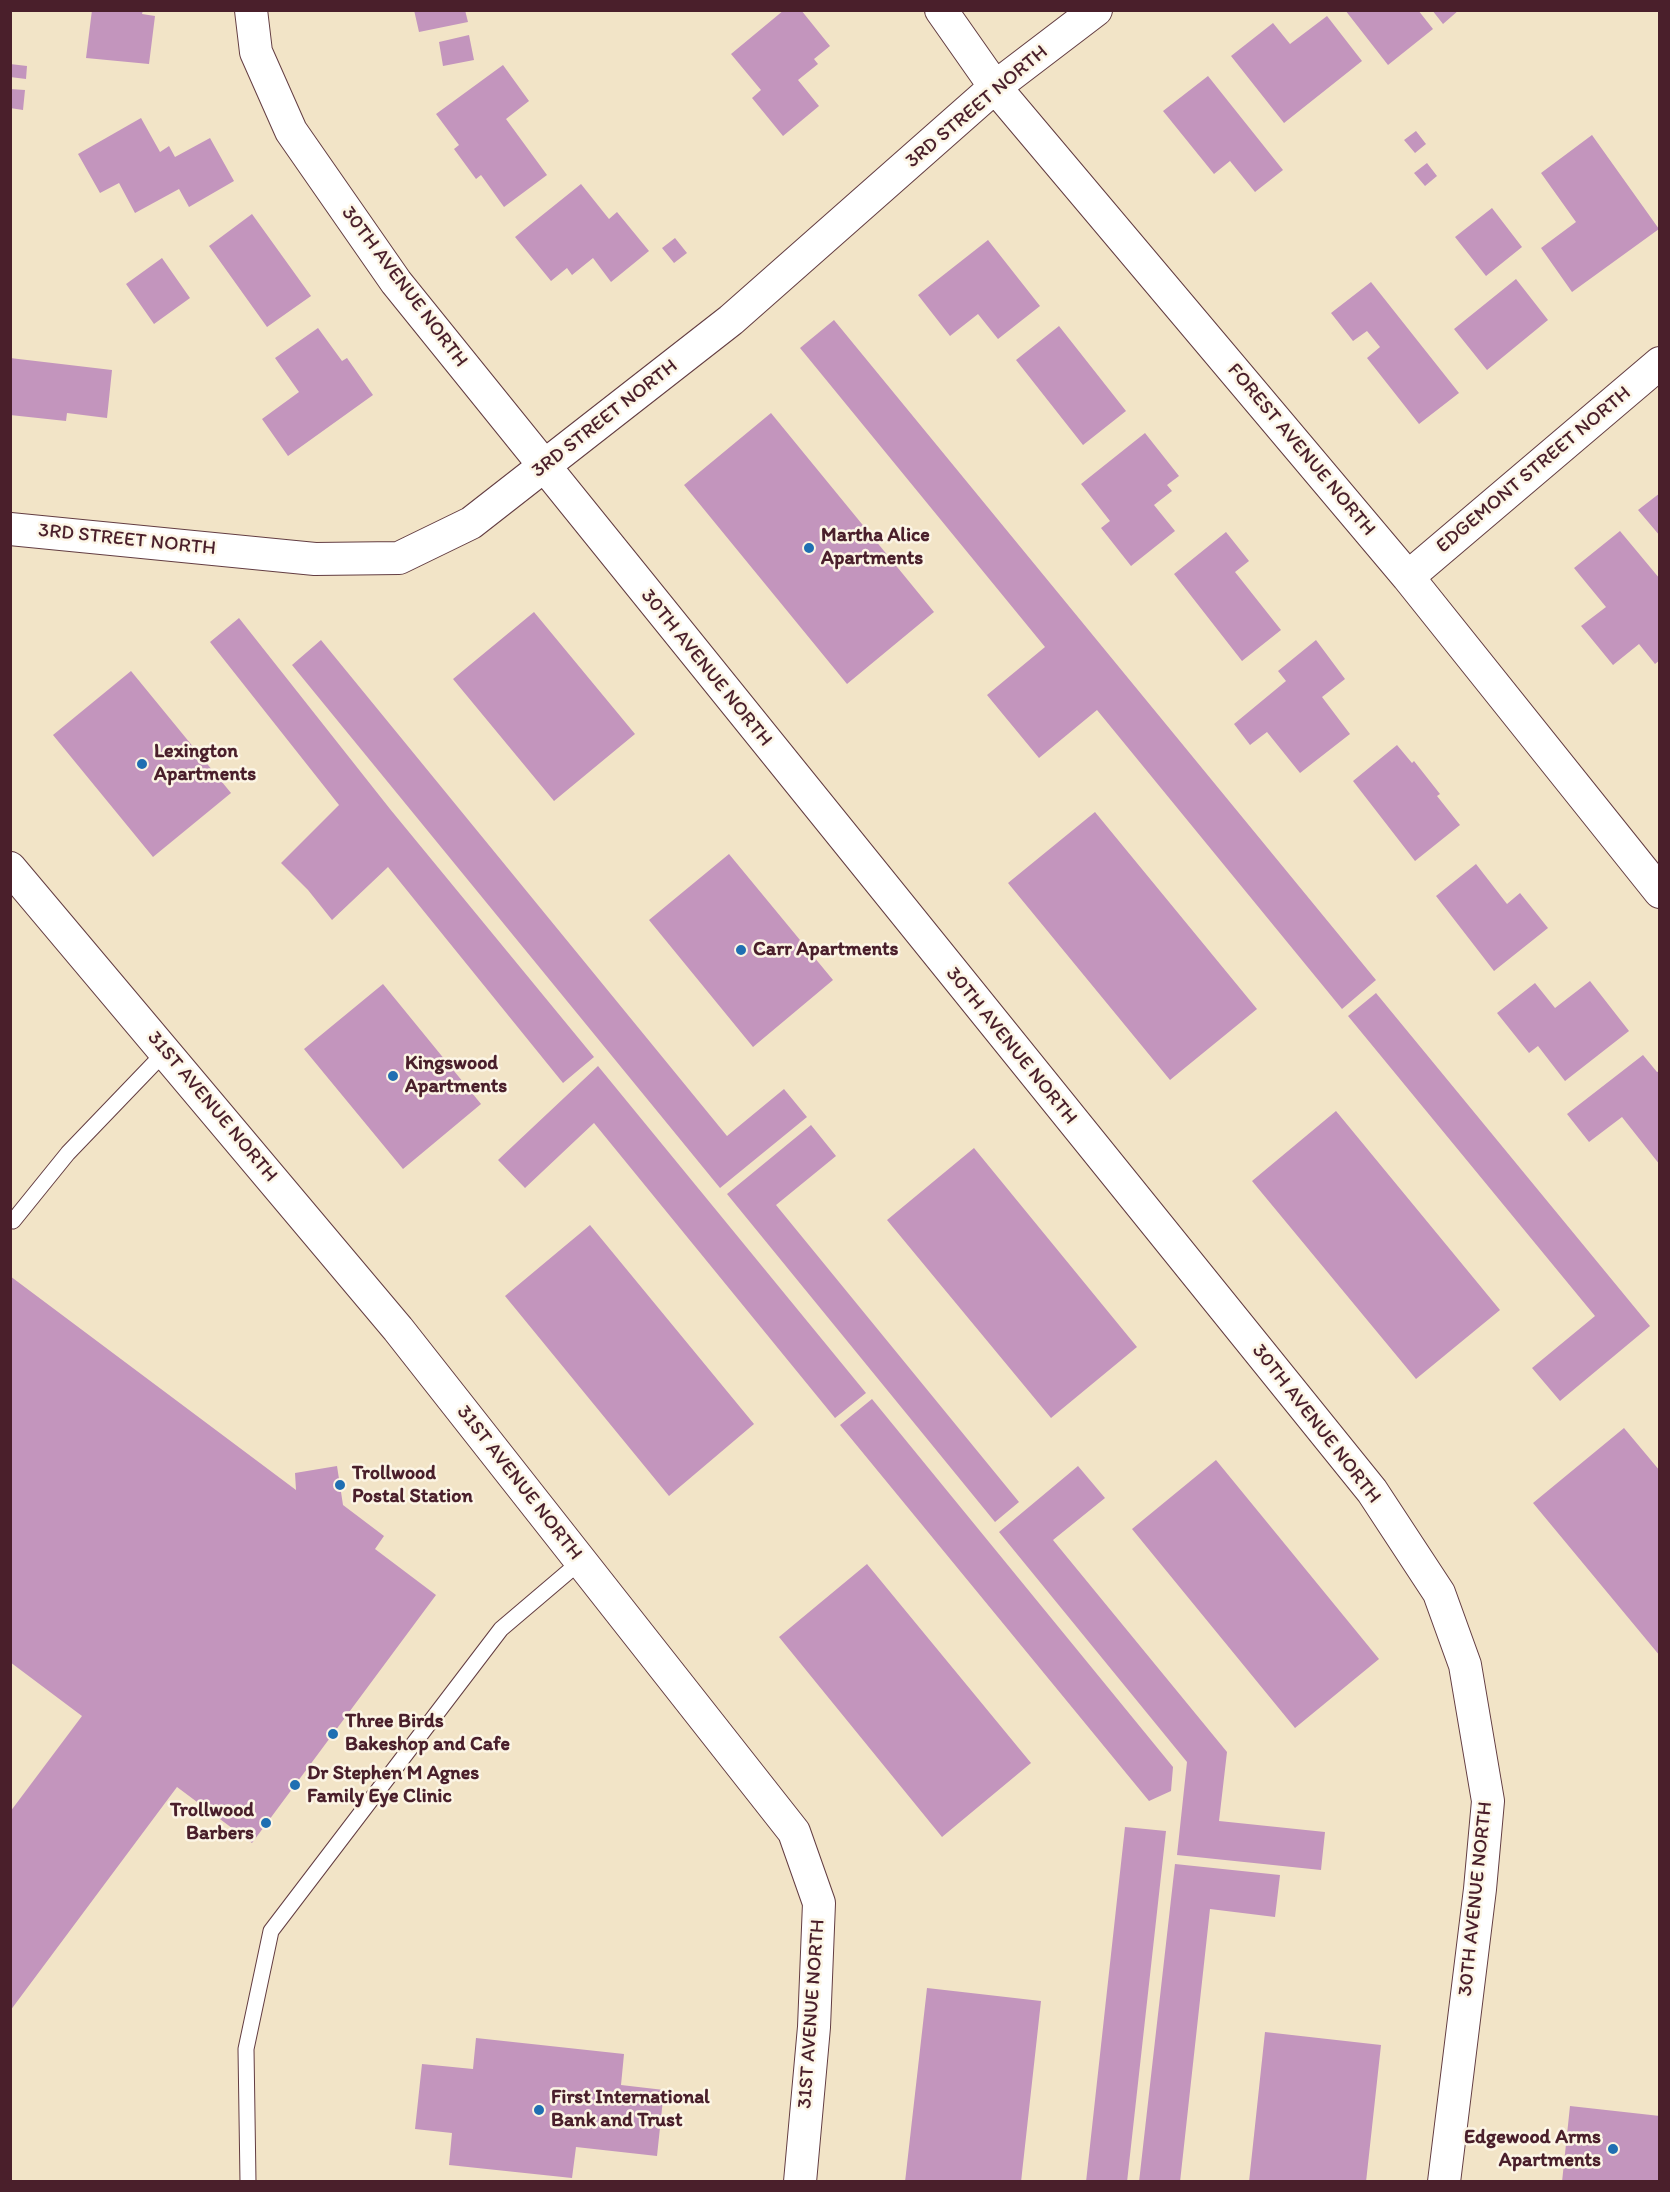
<!DOCTYPE html>
<html>
<head>
<meta charset="utf-8">
<style>
  body { margin:0 }
  #map { position:relative; width:1670px; height:2192px; overflow:hidden; background:#f2e4c7; font-family:Itim,sans-serif }
  canvas { display:block }
  .frame { position:absolute; inset:0; border:12px solid #4a1f2b; pointer-events:none }
</style>
</head>
<body>
<div id="map">
<canvas width="1670" height="2192"></canvas>
<div class="frame"></div>
</div>
<script>
const g = document.querySelector('canvas').getContext('2d');
g.lineJoin = 'round';
function paint(path, color) { g.fillStyle = color; g.fill(path, 'evenodd'); }
function stroke(path, color, width, dash) { g.strokeStyle = color; g.lineWidth = width; g.lineCap = dash ? 'butt' : 'round'; g.setLineDash(dash || []); g.stroke(path); }
function write(font, color, halo, rows, align = 'center') {
  g.font = font + ' Itim,sans-serif'; g.lineWidth = 5; g.setLineDash([]); g.textBaseline = 'middle'; g.strokeStyle = halo; g.fillStyle = color; for (const [text, x, y, turn = 0] of rows) {
    g.save(); g.translate(x, y); g.rotate((+turn || 0) * Math.PI / 180); g.textAlign = isNaN(turn) ? turn : align; if (halo) g.strokeText(text, 0, 0); g.fillText(text, 0, 0); g.restore();
  }
}
const building = new Path2D(`
  M92,10H143L142,14L155,16L149,64L86,58Z
  M414,10H465L468,22L419,32Z
  M784,10H801L830,46L814,59L818,64L798,80L819,106L783,136L752,98L761,90L731,54Z
  M1345,10H1418L1433,29L1388,65Z
  M1432,10H1459L1443,24Z
  M1327,16L1362,61L1284,123L1231,56L1273,23L1290,44Z
  M469,35L474,60L443,66L439,42Z
  M10,64L27,66L26,79L10,77Z
  M503,65L529,101L506,119L547,175L504,207L481,175L476,179L454,149L459,145L436,114Z
  M1208,76L1283,170L1255,192L1230,161L1214,174L1163,111Z
  M10,89L25,90L23,110L10,108Z
  M141,118L160,152L169,146L175,157L210,138L234,181L189,207L179,189L135,213L119,183L100,193L78,154Z
  M1416,131L1426,144L1415,153L1404,140Z
  M1592,135L1659,229L1572,292L1541,248L1576,222L1541,173Z
  M1427,163L1437,176L1425,186L1414,173Z
  M581,184L609,219L617,212L649,251L611,282L593,258L572,275L567,268L551,281L515,237Z
  M1492,208L1522,247L1486,276L1455,237Z
  M252,214L311,296L267,327L209,246Z
  M675,238L687,253L674,263L662,248Z
  M988,240L1040,306L998,339L978,314L950,336L918,295Z
  M162,258L190,298L154,324L126,284Z
  M1516,279L1548,320L1487,370L1454,329Z
  M1371,282L1459,393L1419,424L1367,358L1380,347L1367,331L1353,341L1331,313Z
  M834,320L1376,980L1342,1009L1097,710L1039,758L987,695L1045,647L800,348Z
  M1059,326L1126,411L1083,445L1016,360Z
  M318,328L342,361L347,358L373,395L288,456L262,419L299,392L275,358Z
  M10,358L112,370L107,418L67,413L66,421L10,415Z
  M771,413L934,612L847,684L684,485Z
  M1145,433L1179,476L1167,485L1172,491L1154,505L1175,531L1131,566L1101,528L1110,521L1081,484Z
  M1660,493V536L1638,510Z
  M1620,531L1660,579V660L1655,664L1639,644L1613,665L1581,626L1606,607L1574,568Z
  M1226,532L1249,561L1235,572L1281,630L1242,661L1174,574Z
  M534,612L635,734L554,801L453,679Z
  M239,618L390,809L594,1057L563,1083L388,867L332,920L308,890L281,863L339,805L210,642Z
  M321,640L727,1136L784,1089L807,1117L720,1188L292,665Z
  M1316,640L1345,679L1322,697L1350,734L1300,773L1267,732L1250,745L1234,724L1286,681L1278,671Z
  M131,671L231,793L153,857L53,735Z
  M1397,745L1412,763L1414,761L1440,794L1437,796L1460,825L1415,861L1353,781Z
  M1095,812L1257,1009L1170,1080L1008,883Z
  M729,854L833,980L753,1047L649,920Z
  M1476,864L1507,904L1520,893L1548,928L1494,971L1436,896Z
  M1590,981L1629,1031L1565,1081L1538,1046L1529,1053L1497,1013L1535,983L1555,1008Z
  M383,984L481,1104L403,1169L304,1049Z
  M1376,993L1650,1326L1560,1401L1532,1368L1595,1316L1348,1016Z
  M1643,1055L1657,1072L1660,1071V1165L1622,1117L1589,1142L1567,1114Z
  M598,1066L866,1393L835,1418L594,1123L525,1188L498,1160Z
  M1336,1111L1500,1310L1416,1379L1252,1181Z
  M811,1125L836,1156L776,1205L1019,1502L995,1522L727,1194Z
  M974,1148L1137,1347L1051,1418L887,1220Z
  M590,1225L754,1424L669,1496L505,1296Z
  M10,1276L296,1490L295,1473L337,1466L343,1505L384,1536L375,1549L436,1595L252,1843L177,1787L10,2011V1812L82,1716L10,1662Z
  M872,1399L1173,1767L1171,1791L1149,1801L840,1425Z
  M1624,1428L1660,1471V1656L1533,1503Z
  M1216,1460L1379,1659L1295,1728L1132,1529Z
  M1078,1466L1105,1498L1053,1540L1227,1752L1219,1821L1325,1832L1321,1870L1177,1855L1187,1762L999,1532Z
  M867,1564L1031,1763L942,1837L779,1637Z
  M1125,1827L1166,1831L1127,2182H1086Z
  M1175,1864L1280,1875L1275,1917L1210,1909L1180,2182H1139Z
  M927,1988L1041,2001L1021,2182H905Z
  M1265,2032L1381,2045L1366,2182H1249Z
  M476,2038L624,2054L621,2085L664,2090L657,2156L576,2147L572,2178L449,2165L452,2133L415,2129L422,2064L473,2069Z
  M1570,2106L1660,2116V2182H1562Z`);
const service = new Path2D(`
  M10,1219L13,1221L68,1153L165,1052
  M248,2182L246,2049L271,1931L501,1629L581,1561`);
const minor = new Path2D(`
  M251,10L256,52L291,131L396,282L1372,1491L1439,1593L1465,1665L1488,1801L1480,1889L1444,2182
  M941,10L995,87L1408,577L1660,892
  M10,529L315,559L399,558L471,523L731,320L995,87L1096,10
  M1408,577L1660,363
  M10,868L398,1329L794,1832L819,1903L814,2027L800,2182`);
const markers = [
  [809,548,6,"#1f6fb2"],
  [142,764,6,"#1f6fb2"],
  [741,950,6,"#1f6fb2"],
  [393,1076,6,"#1f6fb2"],
  [340,1485,6,"#1f6fb2"],
  [333,1734,6,"#1f6fb2"],
  [295,1785,6,"#1f6fb2"],
  [266,1823,6,"#1f6fb2"],
  [539,2110,6,"#1f6fb2"],
  [1613,2149,6,"#1f6fb2"]
];
const streetNames = [
  ["3RD STREET NORTH",977,107,-40],
  ["30TH AVENUE NORTH",404,287,53],
  ["3RD STREET NORTH",605,419,-38],
  ["FOREST AVENUE NORTH",1301,450,50],
  ["EDGEMONT STREET NORTH",1534,470,-40],
  ["3RD STREET NORTH",127,540,6],
  ["30TH AVENUE NORTH",706,668,51],
  ["30TH AVENUE NORTH",1011,1046,51],
  ["31ST AVENUE NORTH",212,1107,50],
  ["30TH AVENUE NORTH",1316,1424,52],
  ["31ST AVENUE NORTH",519,1483,52],
  ["30TH AVENUE NORTH",1476,1899,-84],
  ["31ST AVENUE NORTH",812,2014,-86]
];
const poiNames = [
  ["Martha Alice",821,536],
  ["Apartments",821,559],
  ["Lexington",154,752],
  ["Apartments",154,775],
  ["Carr Apartments",753,950],
  ["Kingswood",405,1064],
  ["Apartments",405,1087],
  ["Trollwood",352,1474],
  ["Postal Station",352,1497],
  ["Three Birds",345,1722],
  ["Bakeshop and Cafe",345,1745],
  ["Dr Stephen M Agnes",307,1774],
  ["Family Eye Clinic",307,1797],
  ["Trollwood",254,1811,"right"],
  ["Barbers",254,1834,"right"],
  ["First International",551,2098],
  ["Bank and Trust",551,2121],
  ["Edgewood Arms",1601,2138,"right"],
  ["Apartments",1601,2161,"right"]
];
paint(building, '#c395bd');
stroke(service, '#633d42', 17);
stroke(minor, '#633d42', 34);
stroke(service, '#fff', 15);
stroke(minor, '#fff', 32);
for (const [x, y, r, color] of markers) { const dot = new Path2D(); dot.arc(x, y, r, 0, 2 * Math.PI); g.fillStyle = color; g.fill(dot); stroke(dot, '#fcf5e5', 2); }
write('20px', '#4a1f2b', '#fcf5e5', streetNames);
write('bold 20px', '#4a1f2b', '#fcf5e5', poiNames, 'left');
</script>
</body>
</html>
